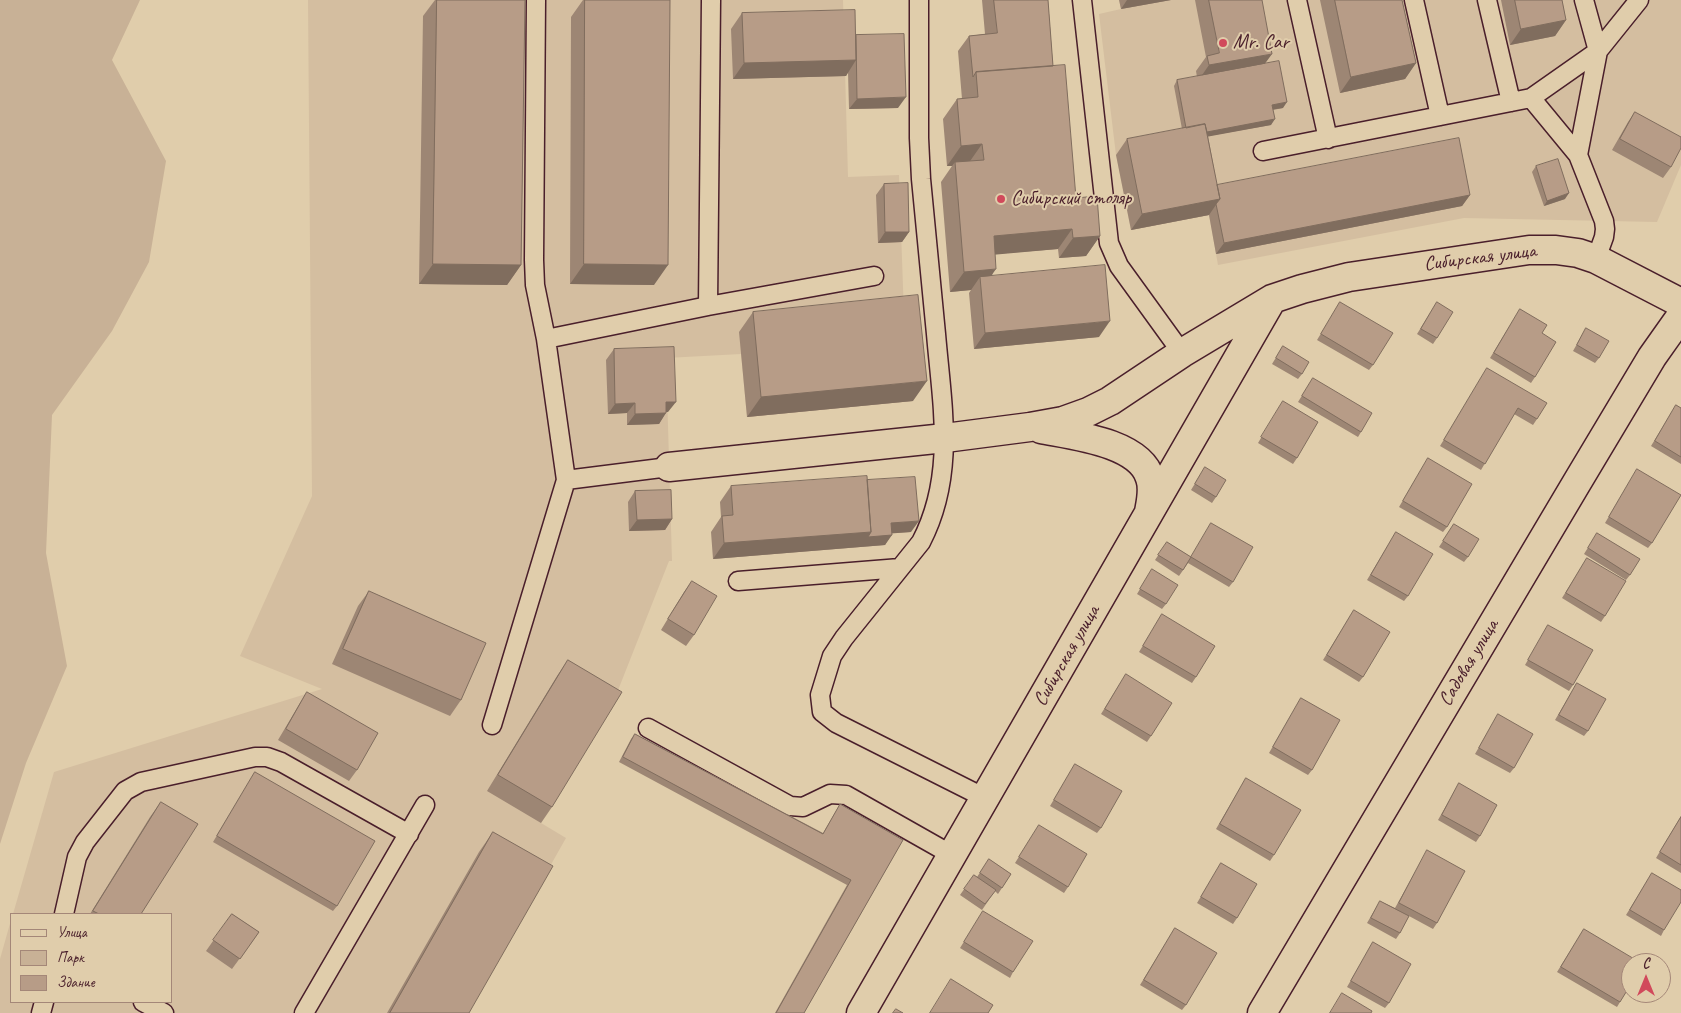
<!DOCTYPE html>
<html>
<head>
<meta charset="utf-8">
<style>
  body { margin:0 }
  #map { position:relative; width:1681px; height:1013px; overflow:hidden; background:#e0cdab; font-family:Caveat,sans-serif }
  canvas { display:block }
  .legend { position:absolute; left:10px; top:913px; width:162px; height:90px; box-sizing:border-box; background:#e0cdab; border:1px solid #a48778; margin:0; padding:6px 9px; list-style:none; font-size:15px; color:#4a1f2b }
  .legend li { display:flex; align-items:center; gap:10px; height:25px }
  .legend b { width:25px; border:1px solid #a48778 }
  .north { position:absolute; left:1621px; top:953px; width:50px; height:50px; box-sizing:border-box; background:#e0cdab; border:1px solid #a48778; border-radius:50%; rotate:0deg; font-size:14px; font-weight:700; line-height:20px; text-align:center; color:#4a1f2b }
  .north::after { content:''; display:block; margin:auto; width:18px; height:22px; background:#d1495b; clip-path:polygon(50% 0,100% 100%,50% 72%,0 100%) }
</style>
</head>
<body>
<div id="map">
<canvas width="1681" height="1013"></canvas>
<ul class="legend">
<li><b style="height:6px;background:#e0cdab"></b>Улица</li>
<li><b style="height:14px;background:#c8b196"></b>Парк</li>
<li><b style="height:14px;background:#b79c87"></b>Здание</li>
</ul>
<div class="north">С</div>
</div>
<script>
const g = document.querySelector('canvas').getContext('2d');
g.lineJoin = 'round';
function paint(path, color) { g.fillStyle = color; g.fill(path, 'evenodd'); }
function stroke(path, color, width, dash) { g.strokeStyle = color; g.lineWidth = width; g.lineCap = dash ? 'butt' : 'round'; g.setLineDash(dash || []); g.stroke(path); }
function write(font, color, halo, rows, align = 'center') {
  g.font = font + ' Caveat,sans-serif'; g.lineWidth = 4; g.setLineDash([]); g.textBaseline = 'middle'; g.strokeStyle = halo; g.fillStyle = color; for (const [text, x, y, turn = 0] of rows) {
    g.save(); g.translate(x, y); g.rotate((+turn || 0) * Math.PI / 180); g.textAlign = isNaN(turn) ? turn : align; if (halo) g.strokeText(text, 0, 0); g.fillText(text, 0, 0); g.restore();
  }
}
const built = new Path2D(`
  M308,0H843L848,177L899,175L904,315L913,401L747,417L741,354L666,358L672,561H669L611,708L541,823L566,838L467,1013H0V959L11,920V1002H171V914H13L54,772L322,689L240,656L312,496Z
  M1119,0H1681V165L1657,222L1464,218L1218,265L1209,215L1131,230L1116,155L1099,14L1121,9Z`);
const green = new Path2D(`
  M0,0H140L112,60L166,161L149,262L112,331L52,415L46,553L67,666L26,763L0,844Z`);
const service = new Path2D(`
  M919,0V138L921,179C926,231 931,282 936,334C942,405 956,475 921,542L844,638L832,656L820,695L822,712L836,723L985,798
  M1082,0L1109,243L1119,266L1182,353
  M1297,0L1328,139
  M1414,0L1440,116
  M1487,0L1511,102
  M1531,98L1598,51L1584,0
  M1263,151L1531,98L1578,155L1604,221L1605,229L1604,237L1596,259
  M1578,155L1598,51L1639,0
  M708,306L874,276
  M546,339L708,306L711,0
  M566,480L669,467
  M738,581L900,568
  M492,725L566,480L546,339L535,285L534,260L536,0
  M648,728L790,806L803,807L830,794L846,795L952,855
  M64,914L77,857L85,842L125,791L141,782L255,757H267L281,762L409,834
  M143,1002L164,1013
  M41,1013L44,1002
  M304,1013L425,805`);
const minor = new Path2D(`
  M1041,429C1071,435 1140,442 1150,478C1154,489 1151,501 1149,512
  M669,467L945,438L1030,427L1063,421L1088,412L1110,401L1182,353L1272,299L1302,289L1349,277L1529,250H1556L1578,253L1596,259L1681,303
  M861,1013L1271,301
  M1262,1013L1576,484L1652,357L1681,316`);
const wall = new Path2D(`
  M435,0H525L521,265L507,285L419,284L423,16Z
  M583,0H670L654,285L570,284L571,17Z
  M982,0H1048L1053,66L1076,198L1100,236L1086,256L1059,258L1058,249L995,254L992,276L1099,337L974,349L969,293L971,290L950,292L941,182L952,166H947L943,119L957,99H962L958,51L969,36L985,34Z
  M1119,0H1171L1121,9Z
  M1195,0H1262L1265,64L1283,108L1273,110L1271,125L1208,136L1217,185L1470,195L1462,206L1216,254L1209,215L1131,230L1116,155L1127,139L1182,129L1174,86L1177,80L1197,77L1196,71L1206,57Z
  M1320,0H1402L1416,63L1405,79L1340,93Z
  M1501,0H1562L1566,20L1555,36L1510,45Z
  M742,13L856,35L898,108L849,109L848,72L846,76L733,79L731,29Z
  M1635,112L1671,167L1663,178L1612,150L1628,122Z
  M1536,166L1565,199L1544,206L1532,172Z
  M884,184L909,232L902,242L878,243L876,195Z
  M1340,302L1373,365L1369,370L1317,340Z
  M1437,302V338L1433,344L1417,334Z
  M1520,309L1542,333L1535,377L1531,383L1490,358Z
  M753,312L913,401L747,417L739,332Z
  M1586,328L1599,358L1595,363L1573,351Z
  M1283,346L1302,374L1298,379L1272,364Z
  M614,349L668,412H666L659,424L627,425V413L608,414L606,360Z
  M1487,368L1537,419L1533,425L1514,414L1481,470L1440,446Z
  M1313,378L1361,432L1358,437L1298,402Z
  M1283,401L1297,458L1293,464L1258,443Z
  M1676,405L1681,408V464L1651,446Z
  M1428,458L1447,527L1443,532L1399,507Z
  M1205,467L1216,497L1212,503L1191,490Z
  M1637,469L1652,543L1648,548L1605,523Z
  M867,480L911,532L892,533L885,545L713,559L711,532L721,517L720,502L731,486Z
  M635,491L672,519L665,530L629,531L628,502Z
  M1211,523L1233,582L1229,587L1188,563L1179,576L1155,560L1167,542L1191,557Z
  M1454,524L1468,557L1464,562L1439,547Z
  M1396,532L1408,596L1404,601L1367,580Z
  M1597,533L1630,575L1626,580L1584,554Z
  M1587,558L1605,616L1601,622L1562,598Z
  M1152,569L1166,604L1162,609L1137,594Z
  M692,581L694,635L686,646L661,630L684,592Z
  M369,591L461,700L450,716L332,664L358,606Z
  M1354,610L1363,677L1359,682L1323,660Z
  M1162,614L1196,677L1192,683L1139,652Z
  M1548,625L1573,685L1569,691L1525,665Z
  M568,660L552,807L541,823L487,791L557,676Z
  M1126,674L1151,736L1147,742L1101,714Z
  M1577,683L1588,731L1584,736L1555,720Z
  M307,692L357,770L349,781L278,740L300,703Z
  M1301,698L1312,770L1308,775L1269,753Z
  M1498,714L1514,768L1510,773L1475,754Z
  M635,734L823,833L840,804L903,840L804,1013H775L847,885L619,762L631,739Z
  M1075,764L1101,828L1097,833L1050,806Z
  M255,772L337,906L333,911L213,842Z
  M1246,778L1274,855L1270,861L1216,829Z
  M1459,783L1480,836L1476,842L1438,820Z
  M161,802L141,914H90L150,817Z
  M1681,816V873L1656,858Z
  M1039,825L1068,887L1064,893L1015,863Z
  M493,832L469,1013H387L479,852Z
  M1427,850L1437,923L1433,929L1409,916L1400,933L1396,939L1367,923L1380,901L1395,908L1424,856Z
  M989,859L1011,874L998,894L995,891L982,910L960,895L974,875L977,877Z
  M1221,863L1237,918L1233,924L1197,903Z
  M1652,873L1664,930L1661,936L1626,915Z
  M983,911L1013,972L1010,978L960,948Z
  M232,914L259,932L232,969L206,951Z
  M1175,928L1186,1005L1182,1010L1140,985Z
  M1584,929L1620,1002L1617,1007L1557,972Z
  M1373,942L1389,1003L1385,1008L1347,987Z`);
const shadedWall = new Path2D(`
  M1127,0H1171L1121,9Z
  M1566,20L1555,36L1510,45L1521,29Z
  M1272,54L1261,69L1198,81L1209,65Z
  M856,60L846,76L733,79L744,63Z
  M1416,63L1405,79L1340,93L1351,77Z
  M906,97L898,108L849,109L857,99Z
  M1287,102L1283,108L1269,110L1272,105Z
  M1275,119L1271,125L1184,141L1188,135Z
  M982,144L968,164L955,162L952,166H947L961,146Z
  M1569,193L1565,199L1544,206L1547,201Z
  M1470,195L1462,206L1216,254L1224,243Z
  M1220,199L1209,215L1131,230L1142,214Z
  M1072,229L1058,249L980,256L994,236Z
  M885,232H909L902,242L878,243Z
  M1100,236L1086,256L1059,258L1073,238Z
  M433,264L521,265L507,285L419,284Z
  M584,264L668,265L654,285L570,284Z
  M996,269L982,289L980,277L971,290L950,292L964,272Z
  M1110,321L1099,337L974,349L985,333Z
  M927,381L913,401L747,417L761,397Z
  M666,402H676L668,412H658Z
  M635,403L627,413L608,414L615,404Z
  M666,413L659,424L627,425L635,414Z
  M672,519L665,530L629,531L637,520Z
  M919,521L911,532L884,534L891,523Z
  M871,532L892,535L885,545L713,559L724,543Z`);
const building = new Path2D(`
  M437,0H525L521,265L433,264Z
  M585,0H670L668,265L584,264Z
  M994,0H1048L1053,66L976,72L973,77L969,36L997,33Z
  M1209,0H1262L1272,54L1209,65L1207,56L1219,53Z
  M1335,0H1402L1416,63L1351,77Z
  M1515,0H1562L1566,20L1521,29Z
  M855,10L856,60L744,63L742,13Z
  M904,34L906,97L857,99L856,35Z
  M1279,61L1287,102L1272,105L1275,119L1207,132L1205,124L1186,128L1177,80Z
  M1065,65L1076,198L1097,196L1100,236L1073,238L1072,229L994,236L996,269L964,272L955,162L984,160L982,144L961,146L957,99L978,97L976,72Z
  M1635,112L1681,137V148L1671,167L1620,139Z
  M1205,124L1220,199L1142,214L1127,139Z
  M1459,138L1470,195L1224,243L1216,204L1220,199L1217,185Z
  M1558,159L1569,193L1547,201L1536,166Z
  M908,183L909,232H885L884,184Z
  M1105,265L1110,321L985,333L980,277Z
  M918,295L927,381L761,397L753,312Z
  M1340,302L1393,333L1373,365L1321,334Z
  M1437,302L1453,312L1437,338L1421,329Z
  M1520,309L1547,325L1542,333L1556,342L1535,377L1494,353Z
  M1586,328L1609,341L1599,358L1577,345Z
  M1283,346L1309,362L1302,374L1276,358Z
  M674,347L676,402H666V413L635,414V403L615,404L614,349Z
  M1487,368L1547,403L1537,419L1518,408L1485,464L1444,440Z
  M1313,378L1372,413L1361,432L1302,396Z
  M1283,401L1318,422L1297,458L1261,437Z
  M1676,405L1681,408V457L1655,441Z
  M1428,458L1472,484L1447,527L1403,501Z
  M1205,467L1226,480L1216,497L1195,484Z
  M1637,469L1681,495L1652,543L1609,517Z
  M867,476L871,532L724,543L722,516L733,515L731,486Z
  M915,477L919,521L891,523L892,535L868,537L871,532L867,480Z
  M671,490L672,519L637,520L635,491Z
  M1211,523L1253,547L1233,582L1191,557Z
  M1454,524L1479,539L1468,557L1443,541Z
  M1396,532L1433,554L1408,596L1371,575Z
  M1597,533L1640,559L1630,575L1588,548Z
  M1167,542L1191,557L1183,570L1158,555Z
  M1587,558L1626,581L1605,616L1566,593Z
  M1152,569L1178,585L1166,604L1140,589Z
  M692,581L717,596L694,635L668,619Z
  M369,591L486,643L461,700L343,649Z
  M1354,610L1390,632L1363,677L1327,655Z
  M1162,614L1215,646L1196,677L1143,646Z
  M1548,625L1593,650L1573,685L1528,660Z
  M568,660L622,692L552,807L498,775Z
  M1126,674L1172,703L1151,736L1105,709Z
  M1577,683L1606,699L1588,731L1559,715Z
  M307,692L378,733L357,770L286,729Z
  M1301,698L1340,720L1312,770L1273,747Z
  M1498,714L1533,734L1514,768L1479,748Z
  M635,734L823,834L840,804L903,840L804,1013H776L851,880L623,757Z
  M1075,764L1122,791L1101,828L1054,800Z
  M255,772L375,841L337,906L217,836Z
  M1246,778L1301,810L1274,855L1220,824Z
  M1459,783L1497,805L1480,836L1442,815Z
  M161,802L198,824L141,914H99L93,911Z
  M1681,817V865L1660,852Z
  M1039,825L1087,854L1068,887L1019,857Z
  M493,832L553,866L469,1013H390Z
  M1427,850L1465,871L1437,923L1399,903Z
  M989,859L1011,874L1002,888L980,873Z
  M1221,863L1257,884L1237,918L1201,897Z
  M1652,873L1681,890V902L1664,930L1630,910Z
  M974,875L996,890L985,904L964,889Z
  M1380,901L1409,916L1400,933L1371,918Z
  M983,911L1033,941L1013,972L964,942Z
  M232,914L259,932L240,959L213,940Z
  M1175,928L1217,953L1186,1005L1144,980Z
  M1584,929L1641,963H1631V984L1620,1002L1561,967Z
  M1373,942L1411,964L1389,1003L1351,981Z
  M951,979L993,1005L988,1013H930Z
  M1342,993L1372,1011L1371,1013H1330Z
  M896,1009L903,1013H893Z`);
const markers = [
  [1223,43,5,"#d1495b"],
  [1001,199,5,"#d1495b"]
];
const poiNames = [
  ["Mr. Car",1233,43],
  ["Сибирский столяр",1011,199]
];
const streetNames = [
  ["Сибирская улица",1480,258,-7],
  ["Сибирская улица",1067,656,-60],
  ["Садовая улица",1469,663,-59]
];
paint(built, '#d4bea0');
paint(green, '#c8b196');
stroke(service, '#4a1f2b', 21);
stroke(minor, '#4a1f2b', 31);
stroke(service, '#e0cdab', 18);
stroke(minor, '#e0cdab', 28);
paint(wall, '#9d8674');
paint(shadedWall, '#806d5e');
paint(building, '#b79c87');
stroke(building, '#806d5e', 1);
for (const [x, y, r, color] of markers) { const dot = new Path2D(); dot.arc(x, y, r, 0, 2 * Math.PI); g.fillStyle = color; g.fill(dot); stroke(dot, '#e0cdab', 2); }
write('20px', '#4a1f2b', '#e0cdab', poiNames, 'left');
write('20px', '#4a1f2b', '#e0cdab', streetNames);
</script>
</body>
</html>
